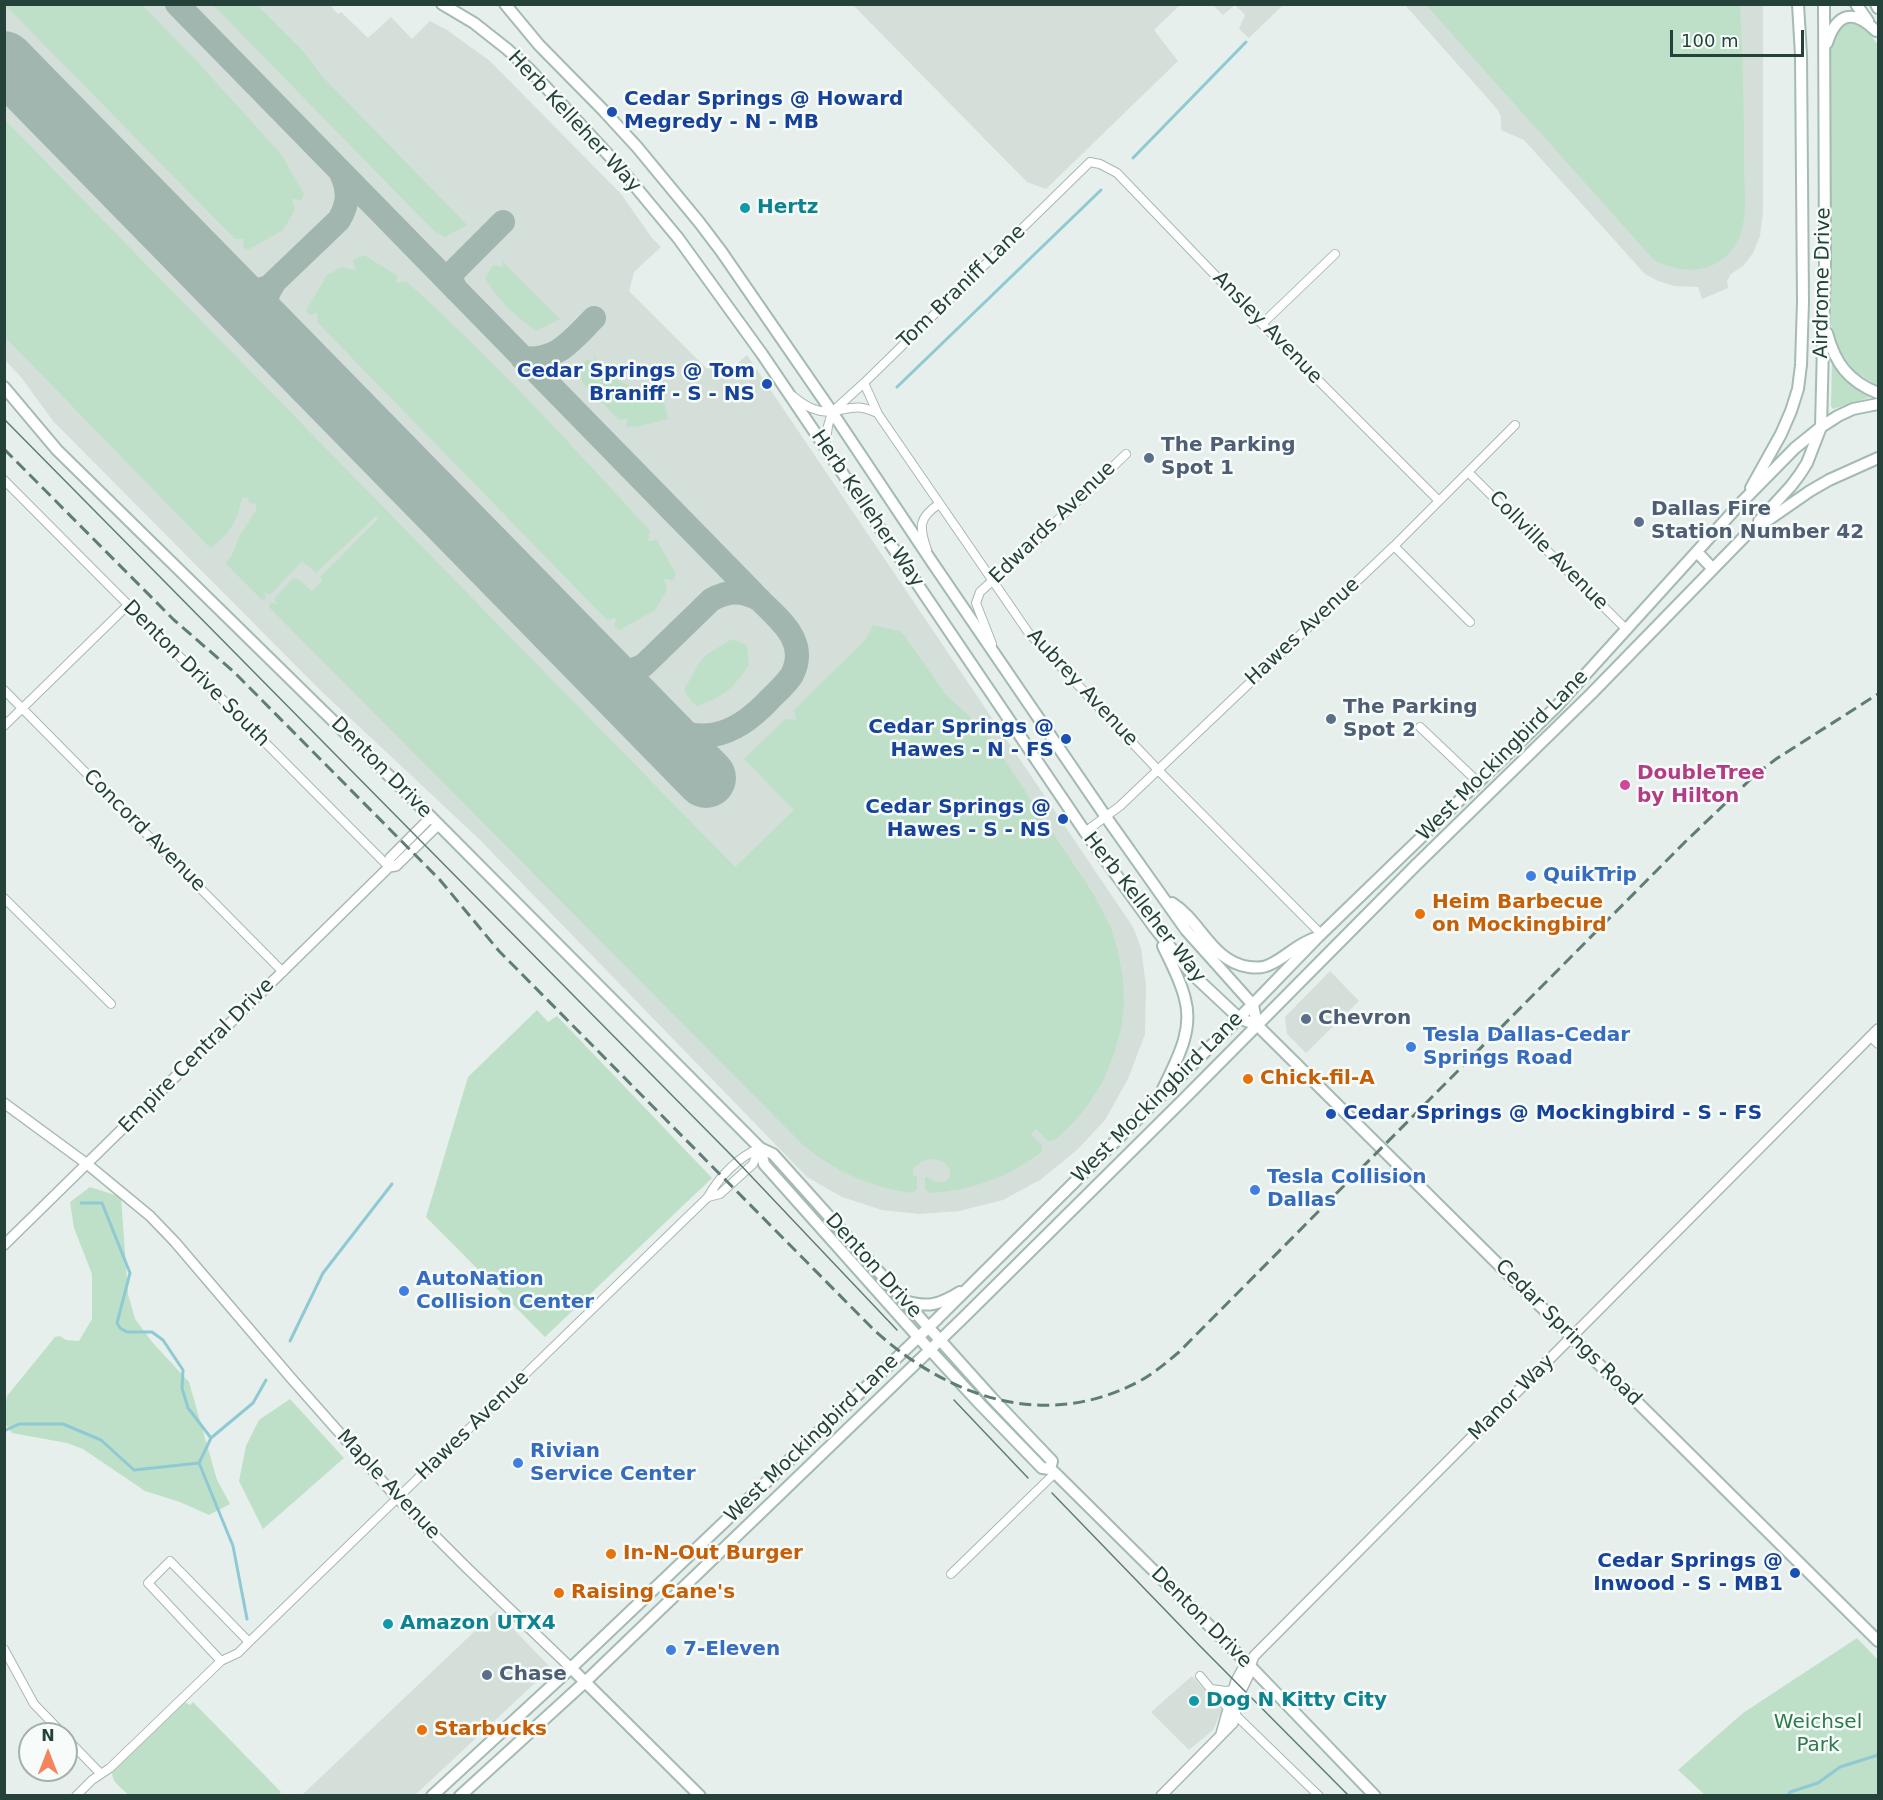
<!DOCTYPE html>
<html>
<head>
<meta charset="utf-8">
<style>
  body { margin:0 }
  #map { position:relative; width:1883px; height:1800px; overflow:hidden; background:#e6efeb; font-family:"DejaVu Sans",sans-serif }
  canvas { display:block }
  .frame { position:absolute; inset:0; border:6px solid #24423a; pointer-events:none }
  .north { position:absolute; left:18px; top:1722px; width:60px; height:60px; box-sizing:border-box; background:#f7fbf9; border:2px solid #a3b1ad; border-radius:50%; rotate:0deg; font-size:16px; font-weight:700; line-height:24px; text-align:center; color:#24423a }
  .north::after { content:''; display:block; margin:auto; width:21px; height:27px; background:#f4845f; clip-path:polygon(50% 0,100% 100%,50% 72%,0 100%) }
  .scale { position:absolute; left:1670px; top:30px; width:134px; height:27px; box-sizing:border-box; border:3px solid #24423a; border-top:0; padding-left:8px; font-size:18px; line-height:21px; white-space:nowrap; color:#24423a; -webkit-text-stroke:4px #f7fbf9; paint-order:stroke }
</style>
</head>
<body>
<div id="map">
<canvas width="1883" height="1800"></canvas>
<div class="frame"></div>
<div class="north">N</div>
<div class="scale">100 m</div>
</div>
<script>
const g = document.querySelector('canvas').getContext('2d');
g.lineJoin = 'round';
function paint(path, color) { g.fillStyle = color; g.fill(path, 'evenodd'); }
function stroke(path, color, width, dash) { g.strokeStyle = color; g.lineWidth = width; g.lineCap = dash ? 'butt' : 'round'; g.setLineDash(dash || []); g.stroke(path); }
function write(font, color, halo, rows, align = 'center') {
  g.font = font + ' "DejaVu Sans",sans-serif'; g.lineWidth = 5; g.setLineDash([]); g.textBaseline = 'middle'; g.strokeStyle = halo; g.fillStyle = color; for (const [text, x, y, turn = 0] of rows) {
    g.save(); g.translate(x, y); g.rotate((+turn || 0) * Math.PI / 180); g.textAlign = isNaN(turn) ? turn : align; if (halo) g.strokeText(text, 0, 0); g.fillText(text, 0, 0); g.restore();
  }
}
const built = new Path2D(`
  M5,5H330L338,14L341,12L368,38L391,17L412,39L430,21L447,30L490,61L621,194L652,238L661,247L634,272L629,291L706,368L719,366L732,368L747,355L1133,927L1141,948L1146,986L1145,1034L1128,1079L1105,1120L1077,1150L1040,1180L1003,1200L959,1211L919,1214L882,1210L842,1197L807,1177L479,839L318,688L53,421L21,377L5,360Z
  M853,5H1180L1154,30L1178,61L1046,189L1027,182Z
  M1213,5H1283L1249,38L1239,29L1245,15L1235,5L1223,15Z
  M1405,5H1763V213L1760,236L1753,253L1744,265L1731,274L1727,281L1728,288L1702,299L1698,287L1674,286L1658,281L1645,274L1524,140L1501,130V117L1498,110Z
  M1330,971L1359,1001L1306,1053L1287,1034L1285,1017Z
  M496,1611L549,1666L550,1669L415,1795H302Z
  M1192,1676L1222,1710L1213,1730L1189,1750L1151,1712Z`);
const green = new Path2D(`
  M5,5H142L194,58L281,154L304,194L301,200L292,199L295,210L283,230L248,250L243,247L244,239H235Z
  M213,5H257L304,52L320,74L467,225L445,237L434,231Z
  M1426,5H1740C1743,58 1744,111 1744,165C1744,186 1748,212 1741,233C1727,272 1687,278 1654,260Z
  M1847,23C1864,24 1869,33 1878,45V386L1854,371L1839,351L1831,325V36L1838,27Z
  M5,120L735,867L794,810L744,759L785,719L796,720L794,710L866,639L873,625L899,631L904,635L946,695L984,729L1094,895L1111,928L1118,951L1123,979L1124,1005L1121,1029L1114,1054L1103,1081L1088,1105L1074,1122L1055,1140L1048,1141L1036,1129L1031,1134L1042,1146V1152C1007,1177 972,1191 929,1193L925,1189V1177H928C934,1184 952,1185 950,1172C949,1161 933,1157 925,1160C920,1162 916,1166 913,1169V1175L917,1177V1189L913,1193C871,1188 836,1172 803,1145L269,607L271,602L277,604L274,599L292,579H298L312,591L323,580L320,577L379,518L376,516L316,573L302,561L270,595L264,592L267,598L262,600L225,563L231,557L240,535L257,509L255,504L249,503L248,498H242C238,519 230,535 210,548L5,337Z
  M364,255L398,276L396,282L398,283L406,281C493,359 572,445 650,531L648,541L657,540L676,574L673,580L664,579L667,590L655,610L620,630L614,627L616,618L607,620L317,322L318,314L317,313L310,315L306,310L327,275L342,267L354,270L356,269L353,260Z
  M502,261L560,319L537,331C517,319 497,299 485,278L493,265L503,267Z
  M593,353C607,379 634,392 662,392L668,419L635,427L626,426L628,419L619,420L583,383L578,373L586,360L595,361Z
  M1832,363L1857,387L1871,397L1833,409L1831,406Z
  M732,639L747,645L749,665C732,689 725,696 697,706L691,701L684,690L699,663L707,654Z
  M537,1010L548,1022L557,1016L712,1178L545,1337L426,1217L468,1077Z
  M90,1187L121,1197L128,1294L135,1319L153,1343L189,1382L217,1480L230,1504L209,1515L180,1502L145,1491L83,1449L67,1443L12,1433L5,1424V1409L7,1396L55,1337L60,1336L66,1340L79,1341L92,1319V1274L74,1228L70,1202Z
  M290,1399L344,1458L263,1529L239,1481L246,1446L259,1420Z
  M1857,1638L1878,1660V1795H1705L1678,1770L1743,1713Z
  M184,1702L190,1705L193,1702L281,1792L277,1796L129,1795C121,1788 109,1780 113,1769Z`);
const stream = new Path2D(`
  M1133,158L1246,42
  M897,387L1101,190
  M81,1203H102L130,1273L117,1323L120,1328L127,1332H152L163,1340L183,1370L182,1388L188,1408L211,1438
  M290,1341L323,1273L392,1184
  M4,1431L19,1424H63L101,1440L134,1470L199,1463
  M247,1619L233,1546L199,1463L211,1438L253,1403L266,1380
  M1788,1796L1790,1792L1818,1783L1840,1767L1878,1755`);
const taxiway = new Path2D(`
  M177,4L754,594C776,618 810,639 792,675C786,684 778,691 770,699C732,740 699,746 649,720
  M226,287C241,293 256,293 270,286L339,220C349,203 349,191 341,173
  M456,290L452,281L453,272L503,222
  M273,335C262,317 262,300 274,283
  M522,358C557,362 572,340 594,318
  M588,657C606,670 623,677 644,665L711,600C729,590 742,590 760,600`);
const runway = new Path2D(`
  M4,61L706,778`);
const minor = new Path2D(`
  M1262,324L1335,254
  M864,383L878,414L1028,632L1158,770L1321,934
  M793,396C805,406 818,414 834,411C853,408 858,404 877,413
  M825,447L828,426L832,412L864,383L1090,162L1100,164L1117,173L1262,324L1439,501
  M1468,472L1627,630
  M4,480L389,867
  M1394,546L1470,622
  M927,550C919,527 918,518 939,504
  M992,644L976,603L980,592L1039,538L1126,454
  M4,690L283,972
  M4,726L128,605
  M1420,727L1479,783
  M1085,832L1120,806L1394,546L1515,425
  M4,898L111,1004
  M1871,1037L1878,1044
  M708,1197L720,1194L753,1164L759,1149
  M951,1574L1055,1473
  M4,1649L34,1704L63,1734
  M221,1661L148,1583L170,1561L249,1642
  M1200,1676L1219,1699L1319,1796
  M1211,1689L1226,1691L1233,1690
  M66,1738L101,1774
  M76,1796L92,1780L110,1768L221,1661L238,1653L249,1642L708,1197C719,1177 738,1157 760,1148`);
const tertiary = new Path2D(`
  M389,867L390,858L431,817
  M4,1103L87,1164L150,1216L175,1242L291,1378L398,1499L467,1568L571,1668
  M4,1245L389,867L396,866L438,825
  M1221,1734L1236,1681L1242,1670L1250,1666
  M1161,1796L1233,1723L1240,1693L1249,1674L1250,1666L1254,1656L1878,1029`);
const secondary = new Path2D(`
  M442,4L474,23L507,49L530,70L615,162L678,238L762,354L1085,832L1154,927L1191,973L1239,1018L1257,1025L1878,1641
  M505,4L539,45L603,110L637,147L699,222L721,251L832,412L932,562L1106,817L1186,930L1253,1005L1257,1025
  M1856,4L1868,21
  M1876,4L1878,8
  M1827,43C1837,12 1854,9 1876,31
  M1827,333C1835,363 1848,381 1878,393
  M4,387L57,450L431,817L760,1148L773,1154L992,1398L1052,1461L1050,1469
  M1751,488L1781,434L1791,411L1798,389L1801,365L1803,302L1801,55L1798,4
  M1759,521L1791,486L1800,474L1807,463L1821,427L1825,263L1824,4
  M1697,552L1713,569
  M1172,903C1201,921 1212,962 1249,967C1256,968 1264,968 1271,964C1288,956 1295,945 1315,938
  M1163,1089C1176,1061 1194,1031 1185,999C1181,981 1171,963 1163,946
  M760,1148L764,1164L919,1338L980,1404L1042,1468L1050,1469L1055,1473L1250,1666L1375,1796
  M905,1301C928,1308 939,1305 960,1292
  M571,1668L700,1796
  M432,1796L571,1668L928,1328L1258,999L1318,937L1555,708L1739,505L1795,448L1821,427L1838,416L1853,409L1878,404
  M460,1796L585,1682L962,1319L1182,1101L1416,865L1591,694L1745,536L1810,491L1829,480L1878,458`);
const tram = new Path2D(`
  M4,419L733,1157L897,1330
  M954,1400L1028,1478
  M1052,1493L1199,1645L1349,1796`);
const rail = new Path2D(`
  M4,449L174,620L234,672L440,880L499,951L874,1330C948,1397 1044,1431 1138,1382C1153,1374 1166,1363 1179,1352L1685,842L1755,775L1776,759L1878,694`);
const markers = [
  [612,112,6,"#1a4fb4"],
  [745,208,6,"#0f9aa8"],
  [767,384,6,"#1a4fb4"],
  [1149,458,6,"#5c6f8a"],
  [1639,522,6,"#5c6f8a"],
  [1331,719,6,"#5c6f8a"],
  [1066,739,6,"#1a4fb4"],
  [1625,785,6,"#d1479c"],
  [1063,819,6,"#1a4fb4"],
  [1531,876,6,"#3f7fe0"],
  [1420,914,6,"#e8710a"],
  [1306,1019,6,"#5c6f8a"],
  [1411,1047,6,"#3f7fe0"],
  [1248,1079,6,"#e8710a"],
  [1331,1114,6,"#1a4fb4"],
  [1255,1190,6,"#3f7fe0"],
  [404,1291,6,"#3f7fe0"],
  [518,1463,6,"#3f7fe0"],
  [611,1554,6,"#e8710a"],
  [1795,1573,6,"#1a4fb4"],
  [559,1593,6,"#e8710a"],
  [388,1624,6,"#0f9aa8"],
  [671,1650,6,"#3f7fe0"],
  [487,1675,6,"#5c6f8a"],
  [1194,1701,6,"#0f9aa8"],
  [422,1730,6,"#e8710a"]
];
const transitNames = [
  ["Cedar Springs @ Howard",624,100,"left"],
  ["Megredy - N - MB",624,123,"left"],
  ["Cedar Springs @ Tom",755,372],
  ["Braniff - S - NS",755,395],
  ["Cedar Springs @",1054,728],
  ["Hawes - N - FS",1054,751],
  ["Cedar Springs @",1051,808],
  ["Hawes - S - NS",1051,831],
  ["Cedar Springs @ Mockingbird - S - FS",1343,1114,"left"],
  ["Cedar Springs @",1783,1562],
  ["Inwood - S - MB1",1783,1585]
];
const streetNames = [
  ["Herb Kelleher Way",574,122,47],
  ["Airdrome Drive",1823,283,-89],
  ["Tom Braniff Lane",962,287,-44],
  ["Ansley Avenue",1267,328,46],
  ["Herb Kelleher Way",867,509,56],
  ["Edwards Avenue",1053,523,-44],
  ["Collville Avenue",1548,551,45],
  ["Hawes Avenue",1303,632,-43],
  ["Denton Drive South",196,674,45],
  ["Aubrey Avenue",1082,688,47],
  ["West Mockingbird Lane",1503,756,-45],
  ["Denton Drive",381,768,45],
  ["Concord Avenue",144,831,45],
  ["Herb Kelleher Way",1144,908,52],
  ["Empire Central Drive",197,1056,-45],
  ["West Mockingbird Lane",1158,1098,-45],
  ["Denton Drive",873,1266,48],
  ["Cedar Springs Road",1568,1333,45],
  ["Manor Way",1512,1398,-45],
  ["Hawes Avenue",473,1426,-44],
  ["West Mockingbird Lane",812,1439,-44],
  ["Maple Avenue",388,1485,47],
  ["Denton Drive",1201,1618,45]
];
const cultureNames = [
  ["Hertz",757,208],
  ["Amazon UTX4",400,1624],
  ["Dog N Kitty City",1206,1701]
];
const serviceNames = [
  ["The Parking",1161,446],
  ["Spot 1",1161,469],
  ["Dallas Fire",1651,510],
  ["Station Number 42",1651,533],
  ["The Parking",1343,708],
  ["Spot 2",1343,731],
  ["Chevron",1318,1019],
  ["Chase",499,1675]
];
const hotelNames = [
  ["DoubleTree",1637,774],
  ["by Hilton",1637,797]
];
const shopNames = [
  ["QuikTrip",1543,876],
  ["Tesla Dallas-Cedar",1423,1036],
  ["Springs Road",1423,1059],
  ["Tesla Collision",1267,1178],
  ["Dallas",1267,1201],
  ["AutoNation",416,1280],
  ["Collision Center",416,1303],
  ["Rivian",530,1452],
  ["Service Center",530,1475],
  ["7-Eleven",683,1650]
];
const foodNames = [
  ["Heim Barbecue",1432,903],
  ["on Mockingbird",1432,926],
  ["Chick-fil-A",1260,1079],
  ["In-N-Out Burger",623,1554],
  ["Raising Cane's",571,1593],
  ["Starbucks",434,1730]
];
const parkNames = [
  ["Weichsel",1818,1723],
  ["Park",1818,1746]
];
paint(built, '#d4dfda');
paint(green, '#bfe0c8');
stroke(stream, '#8ec9d4', 3);
stroke(taxiway, '#a2b6b0', 24);
stroke(runway, '#a2b6b0', 60);
stroke(minor, '#a8b8b2', 10);
stroke(tertiary, '#a8b8b2', 12);
stroke(secondary, '#a4bbb3', 14);
stroke(minor, '#fff', 8);
stroke(tertiary, '#fff', 9);
stroke(secondary, '#fff', 10);
stroke(tram, '#5f7d75', 1.5);
stroke(rail, '#5f7d75', 3, [12, 6]);
for (const [x, y, r, color] of markers) { const dot = new Path2D(); dot.arc(x, y, r, 0, 2 * Math.PI); g.fillStyle = color; g.fill(dot); stroke(dot, '#f7fbf9', 2); }
write('bold 20px', '#164399', '#f7fbf9', transitNames, 'right');
write('20px', '#24423a', '#f7fbf9', streetNames);
write('bold 20px', '#0d838f', '#f7fbf9', cultureNames, 'left');
write('bold 20px', '#4e5e75', '#f7fbf9', serviceNames, 'left');
write('bold 20px', '#b23c85', '#f7fbf9', hotelNames, 'left');
write('bold 20px', '#366cbe', '#f7fbf9', shopNames, 'left');
write('bold 20px', '#c56008', '#f7fbf9', foodNames, 'left');
write('20px', '#2d7a4b', '#f7fbf9', parkNames);
</script>
</body>
</html>
